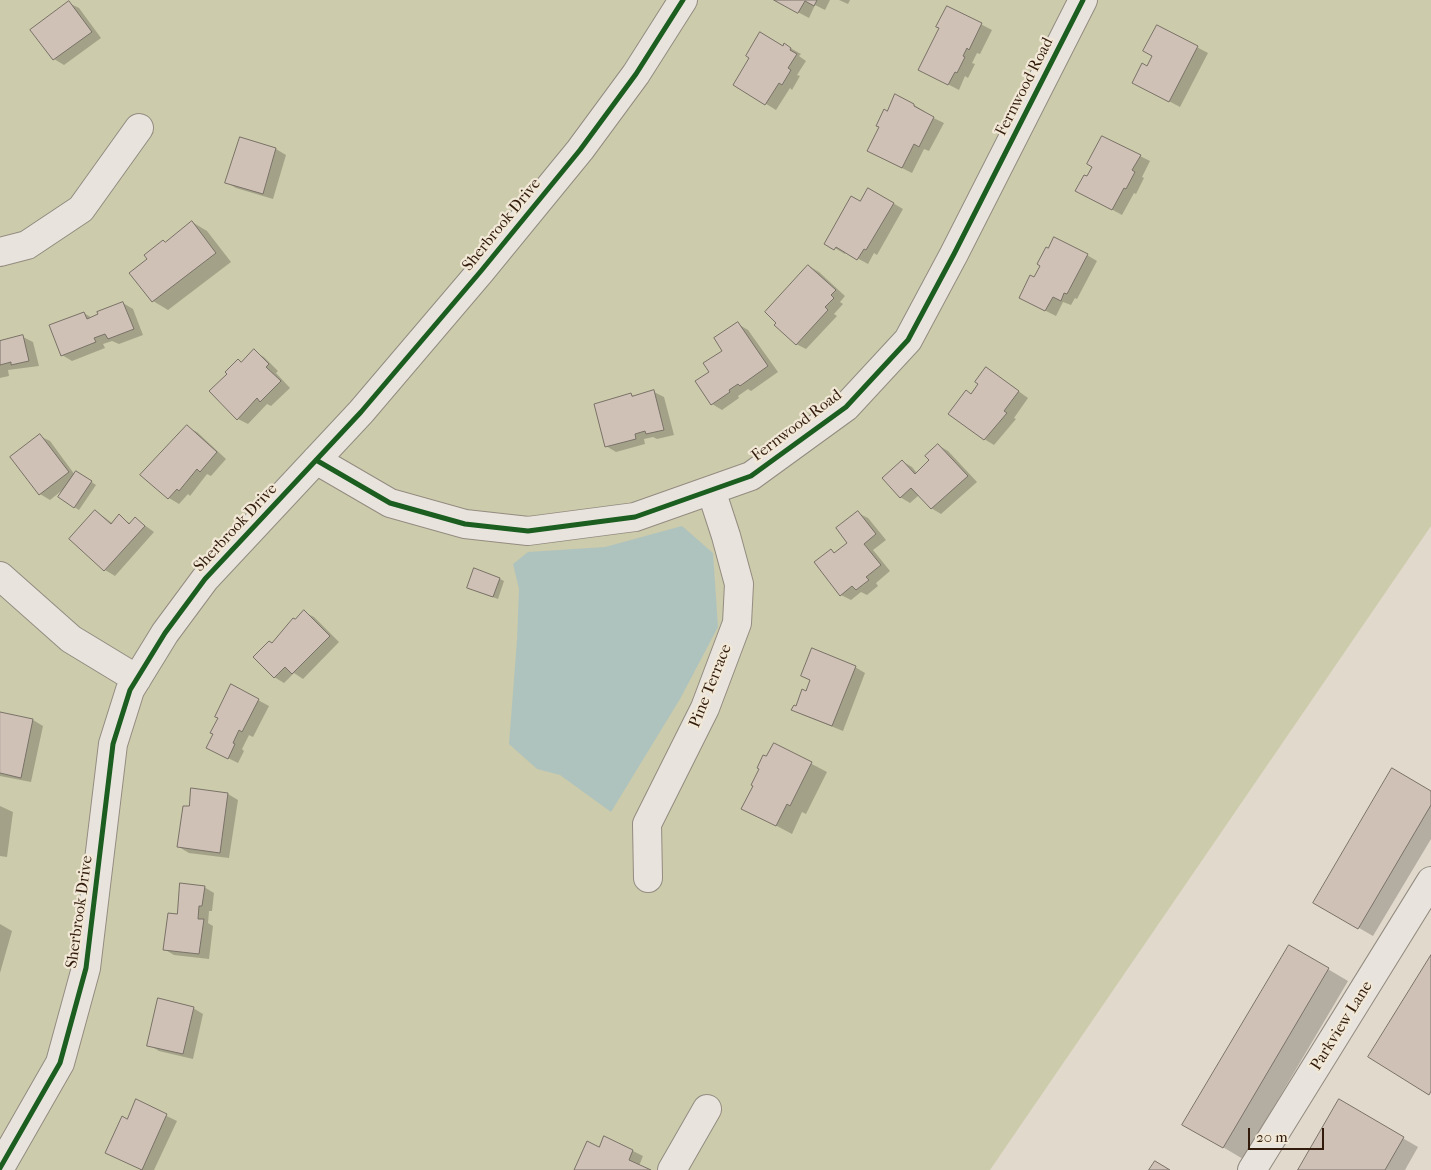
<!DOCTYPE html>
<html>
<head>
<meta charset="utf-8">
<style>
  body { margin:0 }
  #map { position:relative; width:1431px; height:1170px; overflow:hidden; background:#e1d9cb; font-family:"IM FELL French Canon",serif }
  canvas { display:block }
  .scale { position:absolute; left:1248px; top:1128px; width:76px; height:22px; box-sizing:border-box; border:2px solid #321b0a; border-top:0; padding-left:6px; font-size:15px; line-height:18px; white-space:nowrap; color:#321b0a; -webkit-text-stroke:4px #f2e8d7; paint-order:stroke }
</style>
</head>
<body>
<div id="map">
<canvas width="1431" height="1170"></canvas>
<div class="scale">20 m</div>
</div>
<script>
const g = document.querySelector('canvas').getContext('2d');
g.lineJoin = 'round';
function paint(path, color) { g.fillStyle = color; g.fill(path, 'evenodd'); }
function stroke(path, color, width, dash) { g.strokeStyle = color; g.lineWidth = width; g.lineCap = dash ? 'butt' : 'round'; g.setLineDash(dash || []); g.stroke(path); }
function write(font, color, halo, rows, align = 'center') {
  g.font = font + ' "IM FELL French Canon",serif'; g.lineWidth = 4.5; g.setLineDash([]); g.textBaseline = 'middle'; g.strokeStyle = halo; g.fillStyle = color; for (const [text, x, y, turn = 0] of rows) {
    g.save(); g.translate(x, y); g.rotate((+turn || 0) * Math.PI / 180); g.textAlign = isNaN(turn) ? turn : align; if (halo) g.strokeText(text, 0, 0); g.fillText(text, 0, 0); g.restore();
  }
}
const green = new Path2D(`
  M0,0H1431V526L990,1170H0Z`);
const water = new Path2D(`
  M682,526L713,553L718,627L680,699L611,812L560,775L537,769L509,744L517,640L519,589L513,564L528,552L605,547Z`);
const shadow = new Path2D(`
  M775,0H830L825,10L815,5L809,18Z
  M839,0H850L848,4Z
  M69,3L79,8L101,38L64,65L54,59L32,30Z
  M948,7L992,30L980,54L977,53L972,63L975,64L968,78L965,76L959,90L930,75L940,28Z
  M1157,26L1208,53L1180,107L1144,88L1147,68L1154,56Z
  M785,45L801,54L799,56L806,61L797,75L800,76L792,90L790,88L776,110L734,84Z
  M914,105L924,111L923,113L944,123L929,151L924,149L912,173L878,156L888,112Z
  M241,139L276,149L286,155L273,199L236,188L226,182Z
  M1140,156L1150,161L1142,177L1144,178L1136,194L1134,193L1122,215L1087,196Z
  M869,189L903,209L877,255L874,253L868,264L846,252L845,254L826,243L861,203Z
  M192,222L207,231L231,262L168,310L153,301L131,273Z
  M1087,255L1097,261L1077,299L1075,298L1071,305L1063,302L1056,316L1030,303L1035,279Z
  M809,266L819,272L845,296L840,302L843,304L834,314L837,316L806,349L796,344Z
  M123,303L133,309L143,335L119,344L112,341L103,344L105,348L72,361L62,355L84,313L92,318Z
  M738,324L748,330L778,372L751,391L748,389L738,396L739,398L722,410L712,404L711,372Z
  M23,337L33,342L39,366L8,370L9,376L0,378V341Z
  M254,351L264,357L278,371L276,373L290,388L271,406L267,404L248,424L238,419L228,374L238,360L242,363Z
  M996,375L1028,398L1014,418L1016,419L994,445L984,439L972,395L980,383Z
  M654,392L664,397L674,435L657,439L653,437L644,439L645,444L616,452L606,446L631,394L635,397Z
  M187,427L197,432L226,459L211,476L207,474L190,496L188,494L179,504L169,498L142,475Z
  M40,436L50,441L75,475H81L96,485L79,510L74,507L65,488L50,500L40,494Z
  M938,445L948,451L977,482L941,514L931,508L919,495L910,503L900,497L902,461L912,467L917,473L931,461Z
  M96,511L112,523L119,516L131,524L136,519L154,532L115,576L105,570L71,539Z
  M858,513L868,518L886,540L873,550L890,571L876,583L878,586L867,595L861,592L851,600L841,595L831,551L836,553L849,543Z
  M500,579L504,581L498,599L473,590Z
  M304,612L314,617L339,642L303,679L294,673L284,683L274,677L295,621Z
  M855,667L865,673L843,731L803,715L793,709L807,693L811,681L802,676Z
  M232,686L269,706L253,737L249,735L242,749L244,751L238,763L218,753L215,734Z
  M0,713L33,720L43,726L31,782L0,776Z
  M774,744L827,772L806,814L802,812L792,834L743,808L761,769Z
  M1431,792V839L1373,936L1314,902Z
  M228,794L238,800L229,858L189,853L179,847L190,808Z
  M0,806L13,812L7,857L0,856Z
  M204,887L214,893L212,911H209L208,923L213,926L209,959L174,955L164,949Z
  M0,924L12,931L0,973Z
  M1289,946L1348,981L1243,1159L1184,1124Z
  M193,1008L203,1014L193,1059L159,1051L149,1045Z
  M136,1101L177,1121L154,1170H142L116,1158Z
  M1339,1101L1418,1147L1405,1170H1300Z
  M600,1148L633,1151L643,1156L639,1166L648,1170H575Z`);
const building = new Path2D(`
  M774,0H817L814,6L805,1L798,13Z
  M69,1L92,32L53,60L30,30Z
  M947,6L982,23L969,50L967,48L963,56L965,57L957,73L955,72L948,85L918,70L939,28L936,27Z
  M1157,25L1198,46L1169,102L1132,83L1142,63L1147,66L1152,56L1143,51Z
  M760,32L783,46L784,43L791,48L790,50L797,54L788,68L791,70L782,85L779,83L765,105L733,85L749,58L746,56Z
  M895,94L914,104V106L934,117L919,147L914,144L902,168L867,151L879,127L876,126L884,109L887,111Z
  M1102,136L1141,155L1132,170L1135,172L1126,189L1124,188L1112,210L1075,191L1084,175L1087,176L1092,167L1087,164Z
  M240,137L276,148L263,194L225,183Z
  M868,188L894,203L866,250L864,249L857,260L836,247L834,250L824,244L851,196L860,201Z
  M192,221L216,253L152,302L129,273L147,259L144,255L163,240L165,242Z
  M1054,237L1088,254L1067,294L1064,293L1061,301L1053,297L1045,311L1019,298L1030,275L1034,277L1040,266L1037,264L1046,247L1048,248Z
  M808,265L836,290L831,295L834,298L825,307L828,310L796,345L774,325L776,323L765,312Z
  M123,302L134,329L108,339L105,334L94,338L96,342L61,356L49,325L84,312L87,319L98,314L97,312Z
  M738,322L768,366L740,386L738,384L729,390L730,392L711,405L695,381L709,372L703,363L722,351L714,338Z
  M23,335L29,361L11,365V362L0,365V341Z
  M254,349L269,364L266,367L281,381L260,402L257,398L237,420L209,391L227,374L225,372L238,359L241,362Z
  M986,367L1019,391L1004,411L1007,413L984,440L948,414L966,390L971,394L978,384L975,382Z
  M654,390L664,430L646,434L645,431L635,434L636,439L605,447L594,404L631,393L632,396Z
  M187,425L217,452L200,472L197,469L179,491L177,489L168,499L140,475Z
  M40,434L69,472L39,495L10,457Z
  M938,444L968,476L931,509L911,488L900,498L882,478L902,460L915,474L929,460L925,456Z
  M76,471L92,481L74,508L58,497Z
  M95,510L111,524L119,514L129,524L135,517L145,526L104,571L69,539Z
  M858,511L876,534L864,544L881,565L866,577L869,580L856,590L852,586L840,596L814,562L831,549L834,553L847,543L836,528Z
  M474,568L500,578L493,597L467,588Z
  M304,610L330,636L292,674L285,667L274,678L253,657L269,641L272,643L293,618L295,619Z
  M812,648L856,666L832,726L791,710L794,705L796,706L802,689L806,691L810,680L801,676Z
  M231,684L259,699L242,732L239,730L233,743L235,744L228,759L206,748L213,734L210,733L218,718L215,717Z
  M0,712L33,719L21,778L0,773Z
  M774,743L812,762L790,806L787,804L776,826L741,809L753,786L751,785L759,769L757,768L763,755L766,756Z
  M1392,768L1431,791V805L1358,929L1313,903Z
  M191,788L228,793L220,853L177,847L183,806H189Z
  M180,883L205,886L202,906H199L198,919H204L199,954L163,950L168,913L177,914Z
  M1289,945L1329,968L1223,1148L1182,1125Z
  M1431,955V1091L1429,1095L1368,1057Z
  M158,998L194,1007L183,1054L147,1046Z
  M136,1099L167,1114L142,1170L105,1153L122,1116L127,1119Z
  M1339,1099L1404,1137L1385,1170H1298Z
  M604,1136L633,1150L629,1160L651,1170H574L587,1141L599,1147Z
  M1155,1161L1170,1170H1149Z`);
const street = new Path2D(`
  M0,252L27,245L81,209L139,128
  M316,460L390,503L465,524L528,531L635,517L751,476L846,407L908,340L954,254L1083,0
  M0,576L71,639L137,679
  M648,878L647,824L705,708L737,623L739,584L726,536L711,490
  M0,1168L60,1063L86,968L113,744L130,690L165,633L205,579L361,412L481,271L580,150L636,74L683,0
  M672,1170L707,1109
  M1252,1170L1431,881`);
const cycleway = new Path2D(`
  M316,460L390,503L465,524L528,531L635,517L751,476L846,407L908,340L954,254L1083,0
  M0,1168L60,1063L86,968L113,744L130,690L165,633L205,579L361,412L481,271L580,150L636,74L683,0`);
const streetNames = [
  ["Fernwood Road",1025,87,-63],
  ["Sherbrook Drive",502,225,-51],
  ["Fernwood Road",797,426,-37],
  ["Sherbrook Drive",236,528,-47],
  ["Pine Terrace",711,686,-68],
  ["Sherbrook Drive",80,912,-82],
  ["Parkview Lane",1342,1026,-58]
];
paint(green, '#cccbab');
paint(water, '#afc3be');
paint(shadow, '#0003');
paint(building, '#cfc1b6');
stroke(building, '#7a7268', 1);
stroke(street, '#938b81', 30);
stroke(street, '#e8e4dd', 28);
stroke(cycleway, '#1b5e20', 5);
write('16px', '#321b0a', '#f2e8d7', streetNames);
</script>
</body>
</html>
